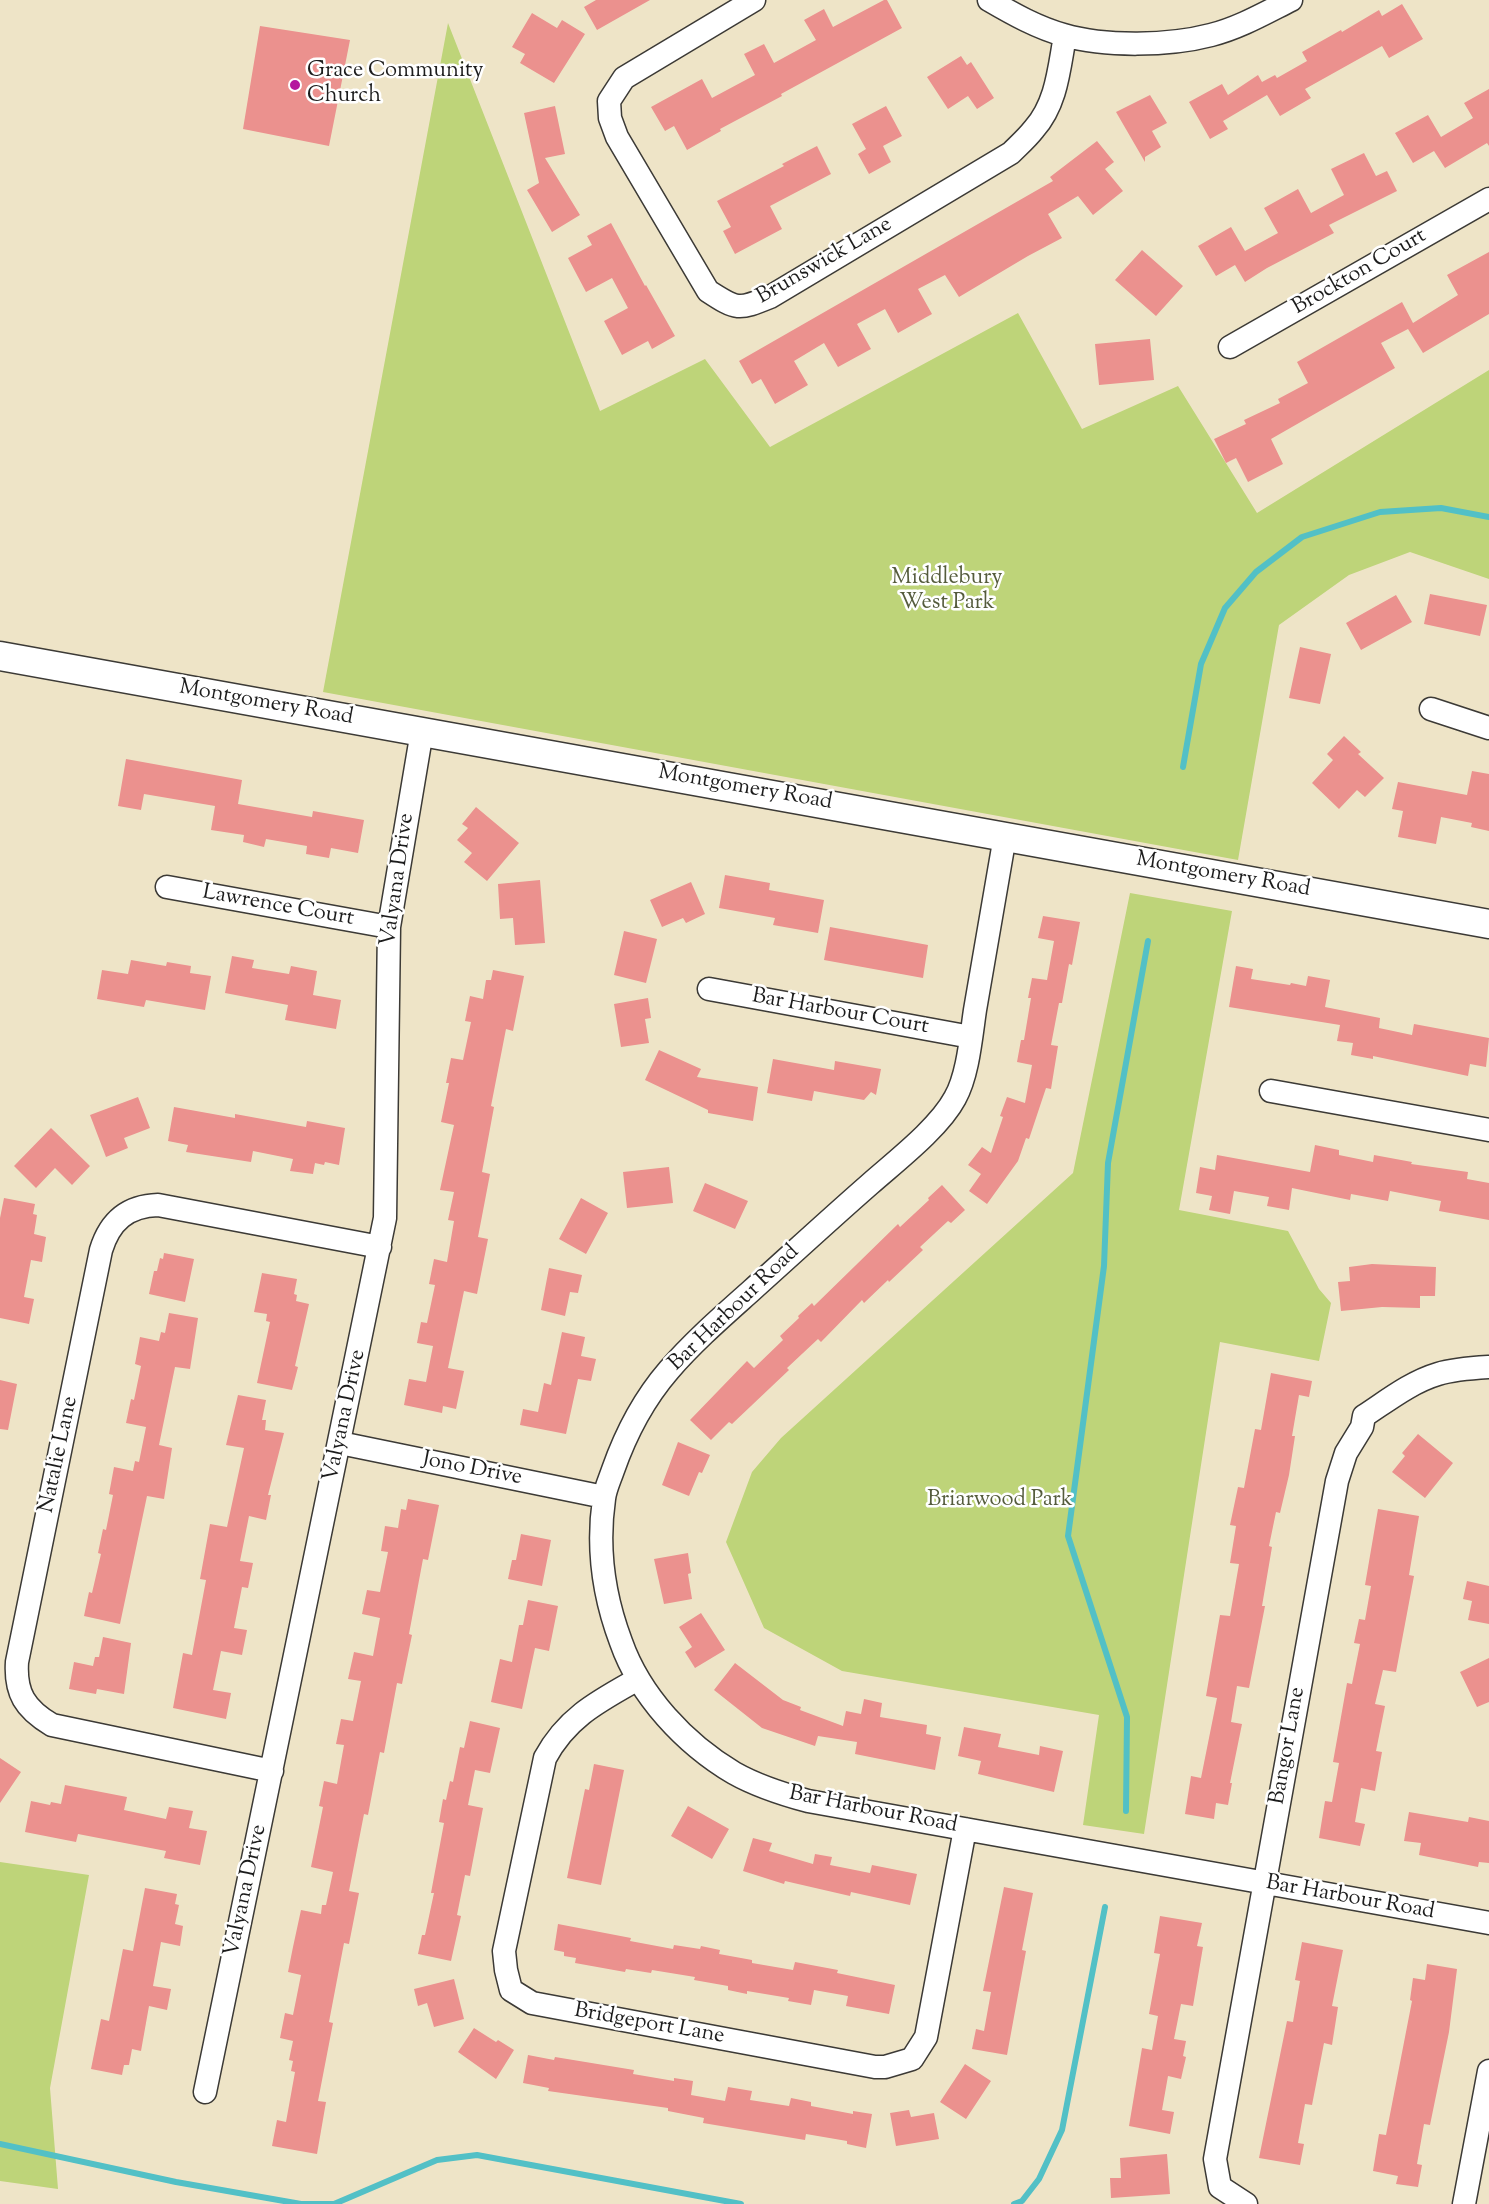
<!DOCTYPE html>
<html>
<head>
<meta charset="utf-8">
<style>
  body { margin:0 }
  canvas { display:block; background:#eee4c7 }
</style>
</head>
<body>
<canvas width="1489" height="2204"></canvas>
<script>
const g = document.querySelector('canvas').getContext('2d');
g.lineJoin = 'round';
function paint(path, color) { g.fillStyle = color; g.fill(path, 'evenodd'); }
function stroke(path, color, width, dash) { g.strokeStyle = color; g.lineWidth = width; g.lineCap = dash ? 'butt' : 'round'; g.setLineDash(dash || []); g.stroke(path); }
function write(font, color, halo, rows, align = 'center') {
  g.font = font + ' "Sorts Mill Goudy",serif'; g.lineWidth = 5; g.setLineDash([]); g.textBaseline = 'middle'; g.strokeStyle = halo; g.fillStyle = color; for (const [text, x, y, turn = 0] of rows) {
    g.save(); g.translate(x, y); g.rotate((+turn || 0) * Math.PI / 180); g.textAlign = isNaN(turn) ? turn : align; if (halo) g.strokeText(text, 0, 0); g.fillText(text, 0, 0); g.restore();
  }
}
const green = new Path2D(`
  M448,23L600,411L705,359L770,447L1018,313L1082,429L1178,386L1257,513L1489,370V579L1410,552L1349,575L1279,625L1238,860L323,692Z
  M1130,893L1232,911L1179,1210L1288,1231L1319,1289L1331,1303L1319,1361L1220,1342L1144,1834L1083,1825L1099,1715L842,1671L764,1628L726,1542L752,1472L781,1438L1073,1173Z
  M0,1862L89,1875L50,2088L58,2189L0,2181Z`);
const stream = new Path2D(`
  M1183,767L1201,664L1225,608L1256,572L1302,537L1380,512L1441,508L1489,517
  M1126,1811L1127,1717L1068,1536L1104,1266L1108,1163L1148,941
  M0,2144L176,2182L301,2204H334L437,2160L477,2155L741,2204
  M1014,2204L1022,2201L1039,2179L1062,2130L1105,1907`);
const building = new Path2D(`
  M596,0H650L597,30L584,7Z
  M884,0H887L902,28L781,94L782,96L720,129L721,131L687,150L674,126L665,131L651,107L702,79L712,98L755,75L744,54L764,44L774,63L816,40L804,20L824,9L833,27Z
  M1402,4L1423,39L1389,58L1382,46L1305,89L1311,98L1280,116L1267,95L1223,121L1228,129L1210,139L1189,102L1222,84L1228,95L1258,75L1262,82L1275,75L1277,78L1307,61L1302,52L1341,30L1342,32L1379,10L1382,16Z
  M532,13L557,28L562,20L585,34L554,83L520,63L525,54L512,47Z
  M260,26L350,40L329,146L243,129Z
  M961,56L967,65L971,62L994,98L977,109L968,96L948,109L927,77Z
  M1489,89V146L1487,143L1445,168L1434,151L1413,163L1395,133L1428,115L1441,137L1473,118L1464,103Z
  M1150,95L1167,123L1152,131L1161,147L1145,157V162L1116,112Z
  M555,106L565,154L545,158L580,215L552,232L527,190L539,183L524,113Z
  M886,106L902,136L883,146L891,162L869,174L858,154L866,149L852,124Z
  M1097,141L1114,162L1105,169L1123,191L1093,215L1078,196L1048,214L1062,238L1028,256L959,297L945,275L918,289L932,314L898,333L885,309L857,324L871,349L838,367L824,343L794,361L808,385L775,404L761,379L752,384L739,361L1053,181L1050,177Z
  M817,146L831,174L770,206L782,229L735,254L723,231L731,227L717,201L784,166L782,164Z
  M1364,153L1376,176L1387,171L1397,191L1329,225L1334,233L1267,268L1245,282L1235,265L1216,276L1198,246L1231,227L1245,251L1278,233L1264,208L1298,189L1311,213L1344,195L1331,169Z
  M611,223L645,286L646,285L675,336L652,349L648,341L622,355L604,321L628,308L612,278L586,292L568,258L592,245L587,236Z
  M1142,250L1183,286L1156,316L1115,280Z
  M1489,252V314L1423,353L1408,329L1381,343L1395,368L1271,439L1283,464L1248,482L1236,458L1226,463L1214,439L1246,424L1244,420L1280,403L1278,399L1308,383L1297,362L1402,302L1413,323L1458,295L1447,275Z
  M1150,339L1154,380L1099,385L1095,344Z
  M1430,594L1487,605L1480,636L1424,624Z
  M1396,595L1412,622L1361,650L1346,623Z
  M1300,647L1331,654L1320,704L1289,698Z
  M1344,736L1361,752L1358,754L1384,778L1365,797L1357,790L1339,809L1312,783L1333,760L1327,754Z
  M126,759L242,780L238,804L312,817L313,811L364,820L358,853L331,848L329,858L306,854L307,846L266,839L264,847L243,842L244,835L211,830L215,806L144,794L141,810L118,806Z
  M1472,771L1489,774V831L1471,827L1472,823L1441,817L1436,844L1398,837L1403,811L1392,809L1398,782L1467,795Z
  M476,807L519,843L487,881L464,862L472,853L457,840L468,828L462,824Z
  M725,875L770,883L769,890L824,900L818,933L773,925L775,918L719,908Z
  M540,880L545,943L515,945L513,918L500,919L498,884Z
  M691,882L705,914L686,923L683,918L662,927L650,900Z
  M1043,916L1080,922L1072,965L1069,964L1062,1003H1059L1051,1045L1058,1046L1051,1089L1046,1088L1029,1139L1026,1138L1018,1161L987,1204L969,1191L981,1174L968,1165L982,1147L991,1153L1003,1117L1000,1116L1007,1097L1025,1103L1032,1065L1017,1062L1021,1040H1024L1031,998H1028L1032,978L1047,980L1054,941L1038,938Z
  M830,927L928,945L923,978L824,960Z
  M624,931L657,939L646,983L614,975Z
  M232,956L254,960L252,968L289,974L291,966L317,971L313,995L341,1000L336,1029L285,1020L288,1005L225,993Z
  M131,960L166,966L167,962L191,966L190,973L211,976L205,1010L146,1000L144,1007L97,999L102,970L128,974Z
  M1236,966L1253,969L1251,979L1290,985L1291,983L1306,986L1308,976L1330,980L1325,1007L1380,1018L1379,1028L1412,1035L1414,1024L1489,1038L1486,1067L1470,1064L1468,1076L1373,1056V1059L1351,1055L1353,1043L1337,1041L1340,1025L1229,1007Z
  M493,970L524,976L513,1031L506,1029L491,1106L494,1107L482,1172L490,1174L478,1237L488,1239L477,1294L464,1291L448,1368L464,1371L456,1409L443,1406L442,1413L404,1405L409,1379L426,1382L433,1346L417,1343L421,1322L427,1323L435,1285L429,1284L434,1259L447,1262L454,1221L448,1220L454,1192L440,1190L454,1125L441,1122L449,1083H446L451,1058L463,1060L471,1022L465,1021L470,996L483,999L486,980H491Z
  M648,998L651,1018L645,1019L649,1043L621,1047L614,1004Z
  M659,1050L701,1069L697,1077L758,1087L753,1121L708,1113V1110L645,1080Z
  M773,1059L834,1070L835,1061L881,1069L876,1095L871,1092L864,1100L814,1091L812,1101L767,1093Z
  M138,1097L150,1128L124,1138L128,1148L106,1157L90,1115Z
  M174,1107L235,1118V1114L306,1127L307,1121L345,1128L339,1165L325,1162L324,1165L315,1163L313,1174L290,1171L293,1159L253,1151L251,1162L186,1152L188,1145L168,1141Z
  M51,1128L90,1166L72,1185L55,1168L36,1188L14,1166Z
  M1315,1145L1339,1150V1155L1373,1162L1374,1155L1412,1162L1411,1164L1468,1172L1467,1179L1489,1183V1220L1439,1211L1441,1201L1390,1191L1388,1201L1351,1194L1350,1200L1292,1188L1289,1210L1267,1206L1269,1197L1234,1191L1230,1214L1209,1210L1212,1196L1196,1193L1200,1167L1215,1170L1217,1155L1310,1172Z
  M669,1167L673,1203L627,1208L623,1172Z
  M705,1183L748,1201L735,1229L693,1211Z
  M942,1185L965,1210L951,1223L948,1221L920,1247L923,1250L889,1282L888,1280L864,1303L862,1300L821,1342L818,1339L787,1368L789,1370L732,1424L729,1422L711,1440L690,1420L747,1361L754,1368L783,1340L780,1336L799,1318L798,1316L812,1303L814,1306L898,1224L900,1227L929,1200L928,1198Z
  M4,1198L35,1204L33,1214L37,1215L34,1234L46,1237L42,1262L31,1260L24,1297L34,1299L29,1324L0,1318V1218Z
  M581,1198L608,1213L586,1254L559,1239Z
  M164,1253L194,1259L185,1302L149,1294L154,1271H157L160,1258L163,1259Z
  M1372,1264L1436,1267L1435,1296H1420V1308L1382,1307L1341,1311L1338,1282L1350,1281L1349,1267Z
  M549,1268L582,1275L578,1293L570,1292L565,1316L541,1310Z
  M262,1273L297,1279L294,1294L297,1295L296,1301L309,1304L295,1366L298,1367L292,1390L257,1383L270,1322L266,1321L267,1314L254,1312Z
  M169,1313L198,1318L190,1369L175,1367L159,1445L172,1448L164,1499L147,1496L120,1624L84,1616L89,1592L92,1593L101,1554L98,1553L103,1529L106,1530L113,1495L109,1494L114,1467L133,1471L135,1461L139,1462L146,1427L126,1423L131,1399L134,1400L141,1366L135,1364L140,1337L159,1341L161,1332L165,1333Z
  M562,1332L585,1337L581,1356L596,1359L591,1381L578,1379L566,1434L520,1425L523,1409L538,1412L544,1383L551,1385Z
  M1271,1373L1312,1381L1309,1397L1299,1395L1292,1436H1295L1289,1475L1280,1513L1276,1512L1269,1546L1272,1547L1262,1606H1265L1249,1688L1237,1686L1231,1722L1242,1724L1230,1783H1232L1228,1805L1216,1803L1214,1819L1185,1814L1191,1776L1201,1778L1217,1698L1206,1696L1220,1615L1230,1616L1239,1564L1230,1563L1236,1526L1230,1525L1238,1487L1244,1488L1255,1429L1261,1430Z
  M0,1380L17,1384L8,1430L0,1429Z
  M238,1395L266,1400L262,1420H266L265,1430L284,1433L268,1495H271L266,1520L249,1516L240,1561L253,1563L248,1588L242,1587L234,1628L247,1630L242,1655L221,1651L213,1690L231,1693L226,1719L173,1708L183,1653L192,1655L206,1580L200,1579L210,1524L227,1527L244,1448L226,1445Z
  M1418,1434L1453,1463L1425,1498L1392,1472L1405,1456L1402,1453Z
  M678,1442L710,1455L702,1473L699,1472L689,1496L662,1485Z
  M408,1499L439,1505L428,1560L423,1559L409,1634L412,1635L402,1684L397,1683L384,1753L380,1752L368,1815L364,1814L349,1891L359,1893L349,1944L344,1943L329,2022L333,2023L318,2101L326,2102L317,2154L272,2146L277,2120L286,2122L295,2072L291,2071L293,2061L289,2060L293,2041L280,2038L285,2013L293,2015L301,1975L288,1972L293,1947L301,1910L321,1914L322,1905H326L333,1872L311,1867L323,1807L319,1806L324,1781L337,1784L344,1745L336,1744L341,1719L353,1721L361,1681L348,1679L354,1652L373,1656L380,1618L362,1614L367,1590L380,1592L388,1552L381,1551L385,1526L398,1528L401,1509L406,1510Z
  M1378,1509L1419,1516L1409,1575L1414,1576L1396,1672L1383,1670L1375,1704L1385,1706L1376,1751L1382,1752L1375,1791L1361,1788L1355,1822L1365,1824L1360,1846L1319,1838L1325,1801L1332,1802L1339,1763L1333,1762L1347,1683L1352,1684L1360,1644L1354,1643L1359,1619L1365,1620L1371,1586L1365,1585Z
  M521,1534L551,1540L542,1586L508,1579L512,1560H516Z
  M688,1553L691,1573L688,1574L692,1599L664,1604L654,1559Z
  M1467,1581L1489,1586V1624L1468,1620L1472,1601L1463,1599Z
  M528,1600L558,1606L549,1651L535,1648L522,1709L491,1702L500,1659L512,1662L519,1625H523Z
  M701,1613L725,1650L695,1668L685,1652L692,1647L679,1627Z
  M103,1637L131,1643L124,1694L97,1689L96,1694L69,1689L74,1662L93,1666L95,1657H99Z
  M1489,1658V1702L1477,1707L1460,1672Z
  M735,1663L783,1700L801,1707L800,1710L843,1726L846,1711L861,1714L864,1699L882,1703L880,1717L927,1725L926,1734L941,1737L935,1770L855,1754L857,1742L818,1736L815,1746L762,1728L714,1690Z
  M470,1721L500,1728L490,1773L475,1770L468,1805L483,1808L470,1876L465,1875L457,1915L461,1916L451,1961L418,1954L422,1935H425L434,1893H431L444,1823L439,1822L443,1799L446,1800L450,1781L453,1782L460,1747L464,1748Z
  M964,1727L1001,1734L998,1747L1039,1755L1040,1746L1063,1751L1054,1792L978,1774L981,1761L958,1756Z
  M0,1758L21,1772L0,1803Z
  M594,1764L624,1770L601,1885L567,1878L585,1789L589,1790Z
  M65,1785L127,1797L124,1810L166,1819L169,1807L193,1811L189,1828L207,1831L200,1865L164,1858L166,1851L78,1834L76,1842L25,1832L31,1801L50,1805L51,1802L61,1804Z
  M688,1806L729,1829L712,1859L671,1836Z
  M1409,1812L1468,1822L1469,1817L1489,1821V1863L1479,1862L1478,1867L1419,1855L1421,1843L1404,1841Z
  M753,1838L772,1843L769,1851L813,1864L815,1854L832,1857L830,1865L870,1873L872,1865L917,1874L910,1905L851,1892L850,1896L785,1881L784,1884L743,1871Z
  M1004,1887L1033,1893L1022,1950L1026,1951L1007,2055L972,2049L976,2029L984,2031L991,1992L983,1991Z
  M145,1888L177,1894L175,1904L179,1905L175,1924L183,1926L180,1946L161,1942L153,1986L171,1989L167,2010L149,2006L141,2051L132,2049L129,2065H124L122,2075L91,2069L101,2019L109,2021L123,1949L133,1951Z
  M1160,1916L1202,1923L1197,1946L1203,1947L1193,2006L1181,2004L1174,2039L1186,2041L1183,2056L1186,2057L1181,2079L1168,2076L1162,2110L1174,2112L1170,2134L1129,2126L1142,2048L1152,2050L1158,2016L1149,2014L1160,1954L1154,1953Z
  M558,1924L631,1938L630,1941L673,1949L674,1945L700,1949L701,1946L720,1950L719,1954L752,1960V1963L793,1970L795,1962L838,1970L837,1973L895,1985L889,2014L846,2006L848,1996L814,1990L811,2005L788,2001L789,1998L747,1991V1994L728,1990V1986L694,1980L695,1977L652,1970L651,1973L626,1969L625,1972L575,1963L576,1958L564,1956V1952L554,1950Z
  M1302,1942L1343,1950L1332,2006L1338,2007L1332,2045L1324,2043L1312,2105L1305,2104L1298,2143L1304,2144L1300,2165L1259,2158L1287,2021L1293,2022L1300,1981L1295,1980Z
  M1427,1964L1457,1969L1449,2032L1430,2125L1424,2124L1417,2164L1422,2165L1418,2187L1396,2184L1398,2176L1373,2171L1379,2134L1386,2135L1412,2001L1410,2000L1413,1978L1425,1980Z
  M454,1979L464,2019L434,2027L427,2003L418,2006L414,1989Z
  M474,2028L496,2042L498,2040L514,2050L496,2079L458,2052Z
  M528,2055L554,2060L555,2057L634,2070L633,2074L674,2081V2078L693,2081L691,2095L725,2101L728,2087L752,2091L750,2100L789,2106L791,2098L811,2102V2106L853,2114V2111L872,2114L866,2148L847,2144V2141L806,2134L805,2140L703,2123L704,2118L668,2111V2108L548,2091L549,2088L523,2083Z
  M965,2064L991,2081L966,2119L940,2102Z
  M909,2110L911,2117L934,2113L939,2139L896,2146L890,2113Z
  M1167,2154L1170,2194L1111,2198L1110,2178H1121L1120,2158Z`);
const minor = new Path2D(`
  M754,0L624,78L609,101L610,118L617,137L708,291C737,310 738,310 770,297L1011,153C1019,145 1027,138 1034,129C1057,103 1059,68 1065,36
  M989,0C1013,14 1038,28 1064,35C1105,47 1169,46 1211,35C1239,28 1265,13 1291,0
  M1230,347L1489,199
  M1431,709L1489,728
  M1005,836C995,894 985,952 975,1010C971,1037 968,1075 955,1098C939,1128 896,1161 870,1184C830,1219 791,1255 752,1290C723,1316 694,1341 669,1370C643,1400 626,1433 613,1470C610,1479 605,1489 604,1499C597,1547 604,1597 621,1642C640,1696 685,1744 734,1773C757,1786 782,1794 808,1801L1489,1923
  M167,887L389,927
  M709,989L971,1037
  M1271,1091L1489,1130
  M340,1443L604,1497
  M638,1679C599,1701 567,1717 545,1758L504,1951L506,1970L511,1990L532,2003L875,2067H885L912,2059L926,2037L965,1829
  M272,1771L52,1725C25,1709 15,1693 17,1662L101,1250C110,1221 127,1206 158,1205L380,1247
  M205,2092L385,1218L389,927L422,731
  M1246,2204L1220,2187L1215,2159L1337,1481L1346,1453L1362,1427L1364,1416C1387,1401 1411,1382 1438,1374C1454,1369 1472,1368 1489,1367
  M1464,2204L1489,2071`);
const tertiary = new Path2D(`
  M0,656L1489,924`);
const markers = [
  [295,85,6,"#b5179e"]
];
const poiNames = [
  ["Grace Community",307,72],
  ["Church",307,97]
];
const streetNames = [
  ["Brunswick Lane",825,262,-30],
  ["Brockton Court",1360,273,-30],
  ["Montgomery Road",266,704,10],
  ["Montgomery Road",745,789,10],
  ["Montgomery Road",1223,876,10],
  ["Valyana Drive",399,880,-82],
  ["Lawrence Court",278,907,10],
  ["Bar Harbour Court",840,1013,10],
  ["Bar Harbour Road",735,1309,-44],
  ["Valyana Drive",346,1416,-78],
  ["Natalie Lane",60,1455,-78],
  ["Jono Drive",472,1470,11],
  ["Bangor Lane",1289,1746,-80],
  ["Bar Harbour Road",873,1811,11],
  ["Valyana Drive",247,1891,-78],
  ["Bar Harbour Road",1350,1899,10],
  ["Bridgeport Lane",649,2025,10]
];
const parkNames = [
  ["Middlebury",947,579],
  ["West Park",947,604],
  ["Briarwood Park",1000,1501]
];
paint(green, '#bed479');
stroke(stream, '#52c0c6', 6);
paint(building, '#eb918e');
stroke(minor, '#3c3a36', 25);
stroke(tertiary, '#3c3a36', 31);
stroke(minor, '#fff', 22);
stroke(tertiary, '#fff', 28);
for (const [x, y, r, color] of markers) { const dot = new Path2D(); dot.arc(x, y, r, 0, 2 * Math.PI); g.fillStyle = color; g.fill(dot); stroke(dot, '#fff', 2); }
write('22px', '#1c1c1c', '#fff', poiNames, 'left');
write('22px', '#1c1c1c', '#fff', streetNames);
write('22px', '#555c3d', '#fff', parkNames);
</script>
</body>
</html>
